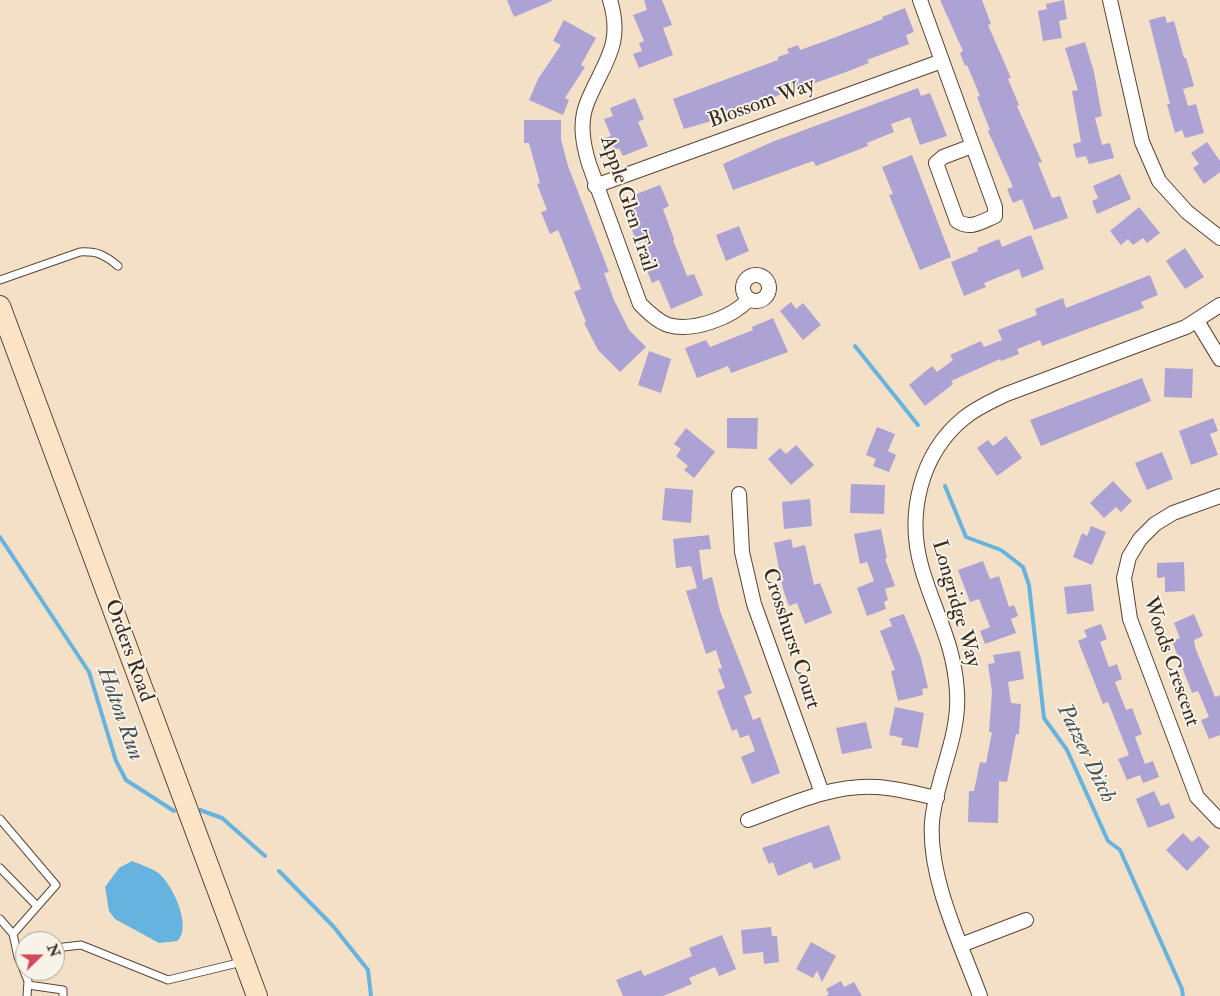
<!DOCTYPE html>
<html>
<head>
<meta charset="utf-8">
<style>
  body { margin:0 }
  #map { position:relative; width:1220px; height:996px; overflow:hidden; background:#f4e0c6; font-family:"IM FELL Double Pica",serif }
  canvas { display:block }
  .north { position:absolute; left:15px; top:931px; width:50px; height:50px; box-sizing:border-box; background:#f7f3e8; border:1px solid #aca397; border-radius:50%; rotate:68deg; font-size:14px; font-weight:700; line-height:20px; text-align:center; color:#3b2a1e }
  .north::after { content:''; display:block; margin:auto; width:18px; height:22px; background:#d1495b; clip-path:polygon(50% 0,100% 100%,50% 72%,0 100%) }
</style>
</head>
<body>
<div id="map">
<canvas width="1220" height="996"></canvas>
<div class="north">N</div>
</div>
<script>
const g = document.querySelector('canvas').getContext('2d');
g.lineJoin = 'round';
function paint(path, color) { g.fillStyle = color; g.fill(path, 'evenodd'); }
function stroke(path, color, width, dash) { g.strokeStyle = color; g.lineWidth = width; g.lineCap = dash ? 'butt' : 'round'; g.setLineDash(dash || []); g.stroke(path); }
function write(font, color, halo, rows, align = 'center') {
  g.font = font + ' "IM FELL Double Pica",serif'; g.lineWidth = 4; g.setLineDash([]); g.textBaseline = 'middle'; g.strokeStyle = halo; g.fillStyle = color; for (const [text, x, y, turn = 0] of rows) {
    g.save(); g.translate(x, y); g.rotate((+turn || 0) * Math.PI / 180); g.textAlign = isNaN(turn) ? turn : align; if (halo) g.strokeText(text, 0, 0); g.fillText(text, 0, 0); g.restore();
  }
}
const water = new Path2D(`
  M132,861C140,864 150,868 157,872C172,882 193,928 177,941L159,943L115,919L109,911L105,887L119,868Z`);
const stream = new Path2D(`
  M855,346L918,425
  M945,486L966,537L1001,550L1023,567L1029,585L1044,718L1067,750L1108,841L1120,850L1182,989L1183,996
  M0,537L89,672L116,761L126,780L174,811
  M200,810L222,818L265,856
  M279,871L333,926L368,970L371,996`);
const building = new Path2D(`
  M507,0H551L552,1L514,17Z
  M644,0H662L672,25L663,28L673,55L639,68L633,54L642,51L639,43L644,41L633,15L647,10Z
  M940,0H982L991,24L988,25L1011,78L1008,79L1019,105L1017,106L1042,162L1038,163L1052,198L1060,196L1068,218L1034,230L1022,199L1013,203L1007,189L1013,187L988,131L990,130L977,97L980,96L967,65L965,66L960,53L963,51Z
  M1064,0L1067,19L1059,21L1062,38L1043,41L1038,11L1047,9L1046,4Z
  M905,8L914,32L906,35L909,44L867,60L869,63L846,72L790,92V90L739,113L684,129L673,99L778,60V57L789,53L787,49L798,45L800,50L828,40L883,19L882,17Z
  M1165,16L1167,23L1174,21L1184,58H1186L1194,86L1183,89L1188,106L1196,104L1204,133L1185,138L1182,130L1175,133L1167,104H1170L1149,20Z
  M564,20L596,38L581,65L585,67L565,98L569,100L563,115L529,100L538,79L561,45L553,41Z
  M1085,42L1094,72L1102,116L1095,118L1102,145L1110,143L1114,158L1089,164L1086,156L1076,158L1073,144L1081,142L1072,91L1078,90L1065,48Z
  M918,88L921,96L930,93L947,136L920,145L910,117L891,124L894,132L867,143L868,146L816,166L813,161L733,190L723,164L772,142Z
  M635,98L644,119L638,122L648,146L623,156L619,148L611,152L605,138L611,136L604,119L613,116L610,108Z
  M524,120H561V139L568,166L609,272L604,273L614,300L629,330L646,347L620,372L598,350L584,323L586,322L574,292L581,289L571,262L558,230L550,234L541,212L547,210L537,184L540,183L529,143H524Z
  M1207,142L1220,161V172L1204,184L1193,168L1199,164L1191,153Z
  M912,155L951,257L920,270L889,195L893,194L882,167Z
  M1120,174L1131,199L1097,214L1092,201L1098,198L1093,186Z
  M660,185L669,206L663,209L674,239L673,240L687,276L694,274L703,295L671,309L659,280L652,283L643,261L652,258L645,241L637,244L632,230L638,228L629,206L637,202L634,195Z
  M1139,207L1160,233L1147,243L1143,238L1133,245L1128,239L1121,245L1110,231Z
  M739,226L749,251L726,261L716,235Z
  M1031,235L1044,269L1022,278L1019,269L984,283L986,287L964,296L951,262L978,251L977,248L999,239L1002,247Z
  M1185,248L1204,277L1185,289L1166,261Z
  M1150,275L1158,295L1141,302L1144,308L1042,346L1040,340L1017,349L1019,354L1001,361L1000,359L951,381L953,384L925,406L909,385L932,366L937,372L953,360L950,355L981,341L984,347L1002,340L998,330L1037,315L1035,309L1063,298L1066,308Z
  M791,302L796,309L803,303L821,325L803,340L780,311Z
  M773,318L788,352L731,373L728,366L697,378L685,348L706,340L710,347L753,330L752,327Z
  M649,351L671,359L661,393L638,385Z
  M1165,368L1193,369L1192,398L1164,397Z
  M1142,378L1151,401L1041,446L1030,420Z
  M727,418H758L757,449L727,448Z
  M1213,418L1218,431L1210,434L1218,455L1191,465L1179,431Z
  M877,427L895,434L888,451L896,455L889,472L873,466L876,459L866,455Z
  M686,428L715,452L694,478L684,470L688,466L676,456L681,449L674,444Z
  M1006,436L1022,458L997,476L977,448L988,440L993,446Z
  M796,445L814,465L791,485L768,459L780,448L786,454Z
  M1162,452L1173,479L1147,490L1135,463Z
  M1113,481L1132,501L1121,512L1116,507L1104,518L1090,503Z
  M851,484L885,485L884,514L850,513Z
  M665,488L693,490L691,523L662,520Z
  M810,499L812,526L784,529L782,502Z
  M1091,526L1106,532L1092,565L1073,557L1082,533L1087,536Z
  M881,529L887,558L885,559L895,586L885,589L888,600L884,602L886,609L867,616L857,588L874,581L867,562L860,564L854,534Z
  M709,535L711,549L699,550L703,580L712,577L720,611L752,693L744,696L753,720L760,717L780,773L752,784L741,757L755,751L749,735L740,738L737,729L732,731L717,691L725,688L718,669L722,668L716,650L706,654L686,591L697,588L691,566L676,568L673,539Z
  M791,539L793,548L805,545L814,585L820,583L832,613L805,624L797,603L789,606L783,589L774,543Z
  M983,561L990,579L999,576L1009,607L1014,605L1018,616L1011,619L1016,633L985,644L980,631L990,627L979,599L970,602L958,570Z
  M1184,562L1185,591L1165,592V577L1157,578V563Z
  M1091,584L1094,611L1067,614L1064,587Z
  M904,614L921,658L928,688L922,689L923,695L898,701L891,671L895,670L880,631L892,626L889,619Z
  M1194,614L1203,636L1194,640L1195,647L1215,697L1220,695V735L1209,739L1201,720L1209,717L1198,691L1192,693L1172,641L1180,638L1174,623Z
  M1101,624L1107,639L1100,642L1109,667L1117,664L1122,679L1115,682L1126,710L1132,708L1142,734L1135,737L1145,764L1153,761L1159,777L1143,783L1140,775L1127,780L1118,759L1129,755L1108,702L1103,704L1078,641L1087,637L1084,630Z
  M1020,651L1024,679L1008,682L1011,703L1021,704L1019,734H1016L1007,782L999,781L998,823L968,822L969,791H974L980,762L986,763L992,732H989L992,692L988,664L995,663L993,655Z
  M895,707L924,713L918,748L901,745L903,738L889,735Z
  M866,722L872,748L842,754L836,728Z
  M1154,791L1161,806L1169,803L1175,818L1148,828L1136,799Z
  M829,825L841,859L814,869L811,862L778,876L773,862L769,864L762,848Z
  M1183,833L1192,842L1199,836L1210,847L1187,871L1166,850Z
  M771,927L772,936H777L779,962L764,964L763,952L743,954L741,930Z
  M722,935L736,969L719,976L715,967L689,978L692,984L663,996H623L616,980L641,970L644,976L692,956L689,948Z
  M811,942L836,956L822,982L817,971L813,978L796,969Z
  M841,981L844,987L854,982L862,996H826L829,994L826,989Z`);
const lane = new Path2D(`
  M0,280L80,252C97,251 105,255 118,266
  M0,819L56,885L13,934
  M0,868L37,906
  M0,919L13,934L18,957
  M55,948L81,945L168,980L242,962
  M25,955L18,957L28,981L27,996
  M28,985L63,990V996`);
const street = new Path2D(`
  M610,0C624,46 603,63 587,103C579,123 583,144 589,164L640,304C648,312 657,321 668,325C693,332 732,318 749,299
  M920,0L995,207V216C981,222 970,230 957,221L936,163L943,157L972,146
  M1110,0L1142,142L1159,181L1187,212L1220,238
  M595,186L942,61
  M743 288a13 13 0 1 1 26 0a13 13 0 1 1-26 0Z
  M1197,321L1220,359
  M739,494L742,552L754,604L822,793
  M1220,496L1173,513L1155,524L1140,539L1129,557L1124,578L1130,619L1197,797L1220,821
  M748,820C789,805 832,784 877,787C897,788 917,794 937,798
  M961,945L1026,920
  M980,996C961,944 928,878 932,822C936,777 960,738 957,692C954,642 935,614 922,569C906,515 920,454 964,418C976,408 990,402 1004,395L1186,327L1220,305`);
const secondary = new Path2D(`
  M0,306L257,996`);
const streetNames = [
  ["Blossom Way",762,104,-20],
  ["Apple Glen Trail",627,204,72],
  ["Longridge Way",955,604,74],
  ["Crosshurst Court",790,639,72],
  ["Orders Road",128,651,70],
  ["Woods Crescent",1170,662,71]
];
const waterNames = [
  ["Holton Run",119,714,70],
  ["Patzer Ditch",1085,754,64]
];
paint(water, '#67b3e0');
stroke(stream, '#67b3e0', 4);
paint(building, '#aca2d4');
stroke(lane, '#574537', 9);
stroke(street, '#574537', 16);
stroke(secondary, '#574537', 22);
stroke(lane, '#fff', 7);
stroke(street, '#fff', 14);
stroke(secondary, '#fee4c6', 20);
write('21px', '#3b2a1e', '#f7f3e8', streetNames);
write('italic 22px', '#485358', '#f7f3e8', waterNames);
</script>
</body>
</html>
